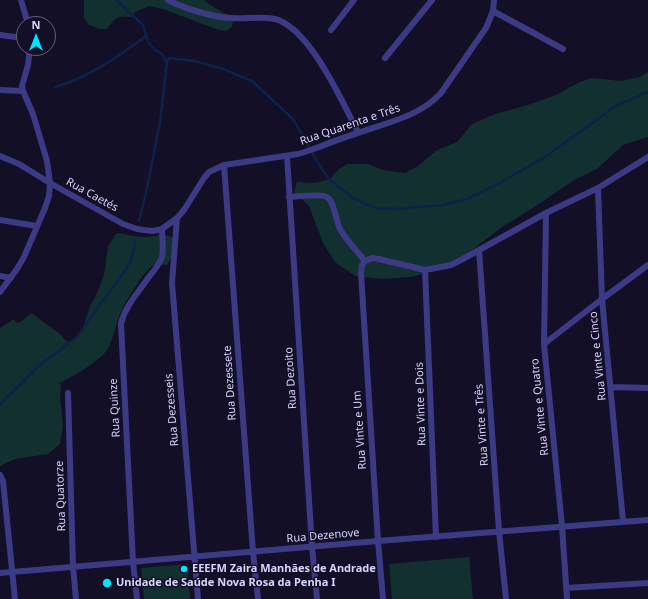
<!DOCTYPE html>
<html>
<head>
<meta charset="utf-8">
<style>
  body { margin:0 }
  #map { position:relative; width:648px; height:599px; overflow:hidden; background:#130f26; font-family:"Noto Sans",sans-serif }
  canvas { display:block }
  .north { position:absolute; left:16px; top:16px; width:40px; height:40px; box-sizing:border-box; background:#130f26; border:1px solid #625e7d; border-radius:50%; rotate:0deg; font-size:11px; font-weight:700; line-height:16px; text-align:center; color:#d9d4ff }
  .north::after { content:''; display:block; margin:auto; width:14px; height:18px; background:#00e5ff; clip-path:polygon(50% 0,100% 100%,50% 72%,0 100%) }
</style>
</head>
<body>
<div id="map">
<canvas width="648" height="599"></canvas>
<div class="north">N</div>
</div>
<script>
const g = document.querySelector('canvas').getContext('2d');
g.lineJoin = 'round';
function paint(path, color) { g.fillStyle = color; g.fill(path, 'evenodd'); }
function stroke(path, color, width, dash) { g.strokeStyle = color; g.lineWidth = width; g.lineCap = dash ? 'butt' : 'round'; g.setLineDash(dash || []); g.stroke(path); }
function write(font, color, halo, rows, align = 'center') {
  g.font = font + ' "Noto Sans",sans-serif'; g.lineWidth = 3; g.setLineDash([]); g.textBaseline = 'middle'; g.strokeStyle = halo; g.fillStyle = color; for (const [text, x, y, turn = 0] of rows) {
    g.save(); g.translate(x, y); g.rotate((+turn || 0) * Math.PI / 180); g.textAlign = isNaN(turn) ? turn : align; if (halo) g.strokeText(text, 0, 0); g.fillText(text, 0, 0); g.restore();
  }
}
const green = new Path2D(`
  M84,0H204C210,7 231,14 233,21C233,21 232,27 232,27L226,31L216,29L163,9L149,6L135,12L132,17C117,16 115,17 107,29H100L89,25L84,18Z
  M648,72V137L623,145L597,169L576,179L536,206L502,227L451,266L411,277L383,279L355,276L335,262L323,243L309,206L294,192L297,182L315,183L330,179L339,169L347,164H368L383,170L405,173L418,166L437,150L457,142L472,124L495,114L528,105L558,94L578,83L591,78L621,81L640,77Z
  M117,233C126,234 135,237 143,237C154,238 165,231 174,239L171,258L167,265C163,265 158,264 154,265C146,268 126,300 122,310C115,323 115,337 107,350C101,360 70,379 59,383L61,385L60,396L63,425L60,444L48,454L15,459L0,466V328L10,322L13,319L17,323L20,322L30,314H33L60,334L65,340L70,342L75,340L83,328L90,306L95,298L104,275L108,246Z
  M469,557L473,599H392L389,564Z
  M187,564L190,599H144L141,568Z`);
const stream = new Path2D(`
  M116,0L143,25L148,42L154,49L162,54L167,62
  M55,87C88,78 119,56 146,36
  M139,221L146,193L160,122L167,62L169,58L195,61L223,69L252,81L293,119L320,166L328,178L353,198L370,206L378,208L396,209L443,205L467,199L498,184L545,157L616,106L648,92
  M0,404L39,366L78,336L88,321L130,264L132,257L135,242`);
const street = new Path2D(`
  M21,0L28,24
  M168,0C183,8 215,18 232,18C246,19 261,16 275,19C310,28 342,102 358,132
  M493,11L563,49
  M331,30L354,0
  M0,35L24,38
  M385,58L432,0
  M0,90L23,91
  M0,156L19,164L50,183L123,224L137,229L144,230L153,231L162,229L177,218L184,210L204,178L209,172L224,165L298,154L311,150C327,144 344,137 361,132C389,122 420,116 441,93L486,28L493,11L494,0
  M287,156L312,547L317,599
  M224,165L253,552L258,599
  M598,188L602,299L623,521
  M289,197C297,197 321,193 327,197C334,201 336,221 340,229C346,240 357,251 365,261
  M546,213L544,344L562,526L567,599
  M177,218L172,283L198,599
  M0,220L37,226
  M479,250L499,531L506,599
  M365,261L362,265L361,273L378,541L383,599
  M365,261L372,258L379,259L425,270L451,265L461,260L546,213L598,188L648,157
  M425,270L436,537
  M0,276L11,278
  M0,292L17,269L24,257L45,208L49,196L50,183L47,161L33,114L23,91L22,86L28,65L30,48
  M544,344L602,299L648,265
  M611,387L648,388
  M68,393L73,566L76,599
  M0,475L3,481L15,599
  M0,573L378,541L648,520
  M566,588L648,583
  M137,599L133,562L121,324C125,306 138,293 148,278C154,271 159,265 162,257C164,248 162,238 162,229`);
const markers = [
  [184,569,4,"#00e5ff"],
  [107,583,5,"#00e5ff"]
];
const streetNames = [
  ["Rua Quarenta e Três",350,125,-19],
  ["Rua Caetés",92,195,29],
  ["Rua Vinte e Cinco",598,356,-96],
  ["Rua Dezoito",291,378,-94],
  ["Rua Dezessete",230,383,-94],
  ["Rua Vinte e Dois",421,404,-92],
  ["Rua Vinte e Quatro",540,407,-96],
  ["Rua Quinze",115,408,-93],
  ["Rua Dezesseis",172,410,-95],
  ["Rua Vinte e Três",482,425,-94],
  ["Rua Vinte e Um",360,430,-94],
  ["Rua Quatorze",61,496,-92],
  ["Rua Dezenove",323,536,-5]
];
const poiNames = [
  ["EEEFM Zaira Manhães de Andrade",192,569],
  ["Unidade de Saúde Nova Rosa da Penha I",116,583]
];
paint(green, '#12302f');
stroke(stream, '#0c2248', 2.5);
stroke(street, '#3d3a85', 6);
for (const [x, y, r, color] of markers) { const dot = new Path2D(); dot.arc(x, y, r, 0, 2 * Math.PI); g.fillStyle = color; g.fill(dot); stroke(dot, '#130f26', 1.5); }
write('11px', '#d9d4ff', '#130f26', streetNames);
write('bold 11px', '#d9d4ff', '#130f26', poiNames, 'left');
</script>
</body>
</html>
